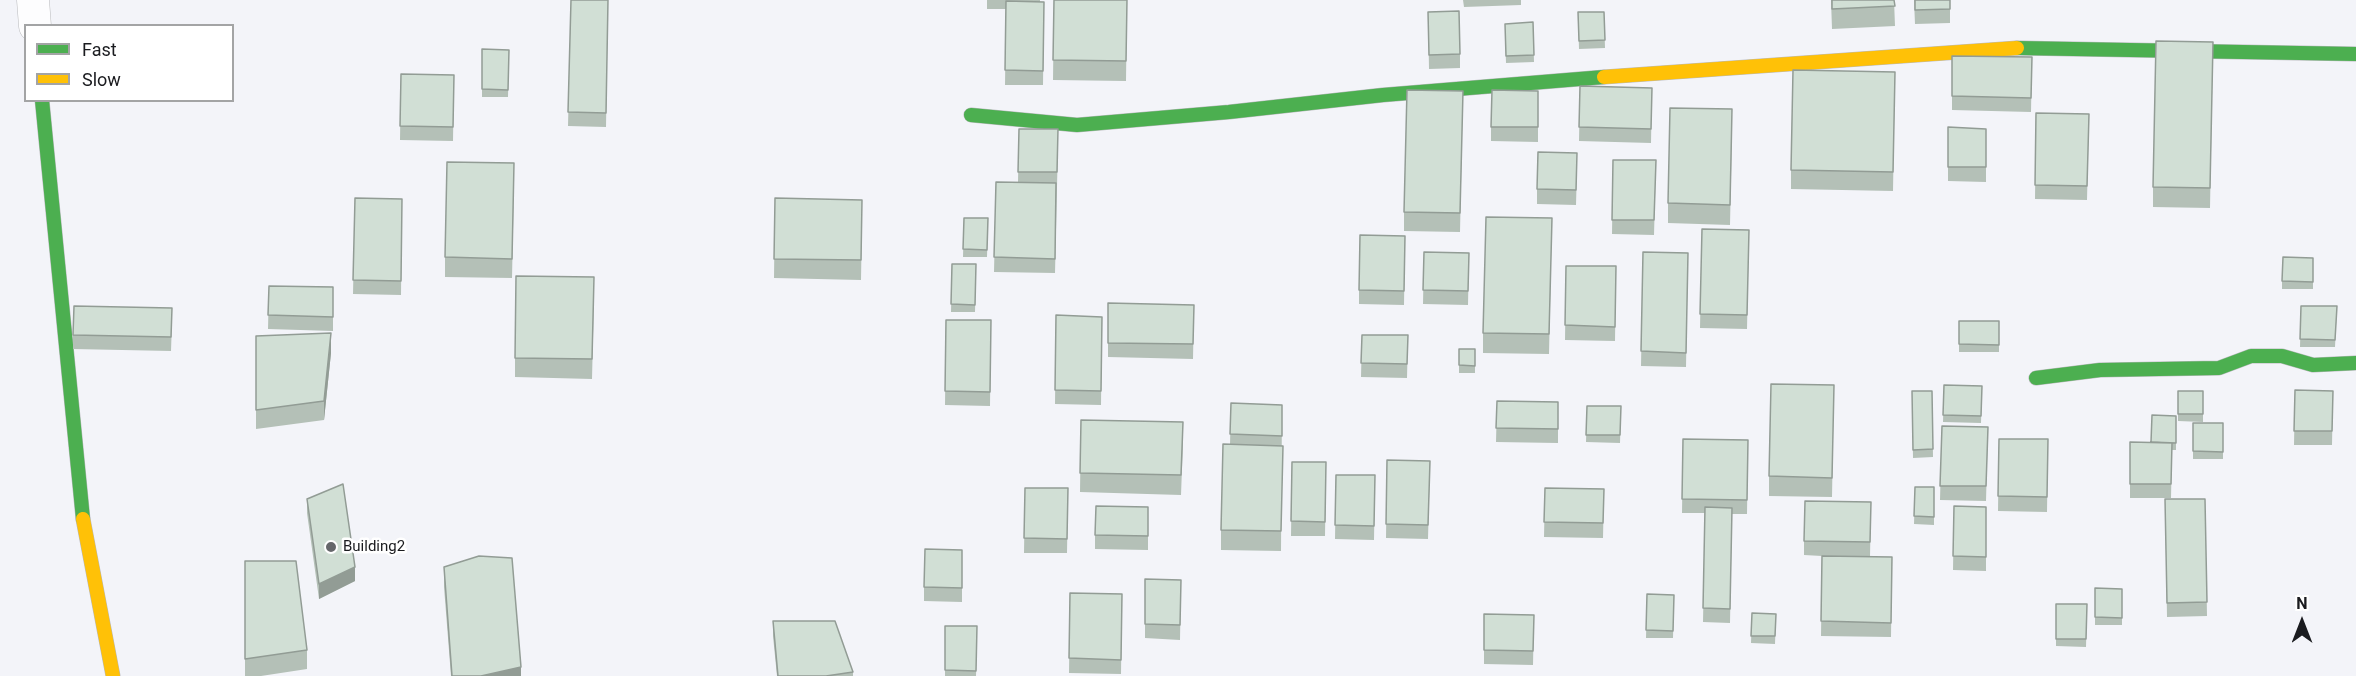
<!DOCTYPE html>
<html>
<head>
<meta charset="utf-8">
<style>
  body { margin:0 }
  #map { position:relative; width:2356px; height:676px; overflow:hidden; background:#f3f4f9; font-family:Roboto,sans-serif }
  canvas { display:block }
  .legend { position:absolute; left:24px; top:24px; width:210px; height:78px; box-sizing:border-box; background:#fff; border:2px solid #a3a4a5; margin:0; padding:8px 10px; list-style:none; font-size:18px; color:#1a1b1f }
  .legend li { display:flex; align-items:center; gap:12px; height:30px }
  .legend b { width:30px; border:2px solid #a3a4a5 }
  .north { position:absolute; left:2272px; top:592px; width:60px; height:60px; -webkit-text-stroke:4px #fff; paint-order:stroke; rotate:0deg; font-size:16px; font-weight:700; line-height:24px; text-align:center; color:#1a1b1f }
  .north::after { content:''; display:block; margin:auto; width:21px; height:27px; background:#1a1b1f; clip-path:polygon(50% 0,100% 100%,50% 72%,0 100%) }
</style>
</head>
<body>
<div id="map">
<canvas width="2356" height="676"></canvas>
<ul class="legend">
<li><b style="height:8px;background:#4caf50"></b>Fast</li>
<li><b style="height:8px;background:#ffc107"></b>Slow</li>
</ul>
<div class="north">N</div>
</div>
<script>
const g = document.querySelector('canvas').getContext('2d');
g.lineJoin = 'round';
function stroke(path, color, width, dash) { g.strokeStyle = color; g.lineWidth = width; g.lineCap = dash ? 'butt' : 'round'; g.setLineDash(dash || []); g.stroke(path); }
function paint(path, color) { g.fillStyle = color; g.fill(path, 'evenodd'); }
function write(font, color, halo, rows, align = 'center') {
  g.font = font + ' Roboto,sans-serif'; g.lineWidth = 5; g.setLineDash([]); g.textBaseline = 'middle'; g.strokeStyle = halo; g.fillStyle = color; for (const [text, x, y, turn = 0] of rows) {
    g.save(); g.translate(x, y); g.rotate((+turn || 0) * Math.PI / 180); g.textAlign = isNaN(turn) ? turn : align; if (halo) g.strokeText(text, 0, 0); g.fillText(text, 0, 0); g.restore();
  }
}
const street = new Path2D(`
  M33,0L35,26`);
const fast = new Path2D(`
  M2017,48L2356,54
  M42,100L83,519
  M971,115L1077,125L1229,112L1383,95L1604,77
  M2036,378L2100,370L2219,368L2251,356H2282L2313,365L2356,363`);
const slow = new Path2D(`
  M1604,77L2017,48
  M83,519L113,676`);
const wall = new Path2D(`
  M571,0H608L606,127L568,126Z
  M987,0H1040V2H1044L1043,85H1005L1006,9H987Z
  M1054,0H1127L1126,81L1053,80Z
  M1463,0H1521V5L1464,7Z
  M1831,0H1894L1895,26L1832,29Z
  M1914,0H1950V23L1915,24Z
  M1428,12L1460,54V68L1429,69Z
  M1578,12H1604L1605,48L1579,49Z
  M1533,22L1534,62L1506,63L1505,31Z
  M2213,42L2210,208L2153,207V187Z
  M482,49L509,50L508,97H482Z
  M1952,56L2032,57L2031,112L1952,110Z
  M1895,72L1893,191L1791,189V170Z
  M401,74L454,75L453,141L400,140Z
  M1580,86L1652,88L1651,143L1579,141Z
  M1463,91L1460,232L1404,231V212Z
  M1538,91V142L1491,141V127Z
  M2036,113L2089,114L2087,200L2035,199Z
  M1948,127L1986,129V182L1948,181Z
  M1019,129L1058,143L1055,273L994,272L996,182H1018Z
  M1732,129L1730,225L1668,223V203Z
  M1613,160H1656L1654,235L1612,234Z
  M1577,167L1576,205L1537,204V189Z
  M514,183L512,278L445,277V257Z
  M355,198L402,199L401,295L353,294Z
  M775,198L862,220L861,280L774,278Z
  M964,218H988L987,257H963Z
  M1552,218L1549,354L1483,353V333Z
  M1702,229L1749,230L1747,329L1700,328Z
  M1405,236L1404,305L1359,304V290Z
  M1424,252L1469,253L1468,305L1423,304Z
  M1643,252L1688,253L1686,367L1641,366Z
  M2313,258V289H2282V281Z
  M952,264H976L975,312H951Z
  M1566,266H1616L1615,341L1565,340Z
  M269,286L333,287V331L268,329Z
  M594,297L592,379L515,377V358Z
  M1108,303L1194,305L1193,359L1108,357Z
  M2301,306H2337L2335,347H2300Z
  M1056,315L1102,317L1101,405L1055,404Z
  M946,320H991L990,406L945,405Z
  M1959,321H1999V352H1959Z
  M172,322L171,351L73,349V335Z
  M1362,335H1408L1407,378L1361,377Z
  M256,336L331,353L324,420L256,429Z
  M1459,349H1475V373H1459Z
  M1834,385L1832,497L1769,496V476Z
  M1944,385L1982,386L1981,423L1943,422Z
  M2295,390L2333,391L2332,445H2294Z
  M1912,391H1932L1933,457L1913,458Z
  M2178,391H2203V422L2178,421Z
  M1497,401L1558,402V443L1496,442Z
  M1231,403L1282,405L1281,551L1221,550V530L1230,445Z
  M1587,406H1621L1620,443L1586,442Z
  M2176,416V450H2172L2171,498H2130V442H2151Z
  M1081,420L1183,442L1181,495L1080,492Z
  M2193,423H2223V459H2193Z
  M1942,426L1988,427L1986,501L1940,500Z
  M1683,439L1748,440L1747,514H1732L1730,623L1703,622L1705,513H1682Z
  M1999,439H2048L2047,512L1998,511Z
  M1387,460L1430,461L1428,539L1386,538Z
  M1292,462H1326L1325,536H1291Z
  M1336,475H1375L1374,540L1335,539Z
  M1915,487H1934V525L1914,524Z
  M1025,488H1068L1067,553H1024Z
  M1545,488L1604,489L1603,538L1544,537Z
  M307,499L355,581L319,599L307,513Z
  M2165,499H2205L2207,616L2167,617Z
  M1871,502L1870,557H1892L1891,637L1821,636L1822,556L1804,555V541Z
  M1954,506L1986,507V571L1953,570Z
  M1148,507V550L1095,549V535Z
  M962,550V602L924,601V587Z
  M245,561L307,650V669L261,676H245Z
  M444,567L521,676H451L444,587Z
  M1145,579L1181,580L1180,640L1145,638Z
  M2122,589V625H2095V617Z
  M1070,593L1122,594L1121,674L1069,673Z
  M1647,594L1674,595L1673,638H1646Z
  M2056,604H2087L2086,647L2056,646Z
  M1752,613L1776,614L1775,644L1751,643Z
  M1484,614L1534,615L1533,665L1484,664Z
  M773,621L853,672V676H777L773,636Z
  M945,626H977L976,676H945Z`);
const shadedWall = new Path2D(`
  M331,333V353L324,420V401Z
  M355,567V581L319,599V584Z
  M521,667V676H481Z`);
const building = new Path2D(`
  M571,0H608L606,113L568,112Z
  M1054,0H1127L1126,61L1053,60Z
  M1832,0H1894L1895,6L1832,9Z
  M1915,0H1950V9L1915,10Z
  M1006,1L1044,2L1043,71L1005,70Z
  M1459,11L1460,54L1429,55L1428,12Z
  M1578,12H1604L1605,40L1579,41Z
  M1533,22L1534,55L1506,56L1505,24Z
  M2156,41L2213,42L2210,188L2153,187Z
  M482,49L509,50L508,90L482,89Z
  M1952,56L2032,57L2031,98L1952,96Z
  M1793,70L1895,72L1893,172L1791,170Z
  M401,74L454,75L453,127L400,126Z
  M1580,86L1652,88L1651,129L1579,127Z
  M1407,90L1463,91L1460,213L1404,212Z
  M1492,90L1538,91V127H1491Z
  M1670,108L1732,109L1730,205L1668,203Z
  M2036,113L2089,114L2087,186L2035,185Z
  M1948,127L1986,129V167H1948Z
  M1019,129H1058L1057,172H1018Z
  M1538,152L1577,153L1576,190L1537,189Z
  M1613,160H1656L1654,220H1612Z
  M447,162L514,163L512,259L445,257Z
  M996,182L1056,183L1055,259L994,257Z
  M355,198L402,199L401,281L353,280Z
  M775,198L862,200L861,260L774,259Z
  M1486,217L1552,218L1549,334L1483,333Z
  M964,218H988L987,250L963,249Z
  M1702,229L1749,230L1747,315L1700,314Z
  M1360,235L1405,236L1404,291L1359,290Z
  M1424,252L1469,253L1468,291L1423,290Z
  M1643,252L1688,253L1686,353L1641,351Z
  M2283,257L2313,258V282L2282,281Z
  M952,264H976L975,305L951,304Z
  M1566,266H1616L1615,327L1565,325Z
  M516,276L594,277L592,359L515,358Z
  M269,286L333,287V317L268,315Z
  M1108,303L1194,305L1193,344L1108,343Z
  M74,306L172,308L171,337L73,335Z
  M2301,306H2337L2335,340L2300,339Z
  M1056,315L1102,317L1101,391L1055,390Z
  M946,320H991L990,392L945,391Z
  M1959,321H1999V345L1959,344Z
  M331,333L324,401L256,410V336Z
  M1362,335H1408L1407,364L1361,363Z
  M1459,349H1475V366L1459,365Z
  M1771,384L1834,385L1832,478L1769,476Z
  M1944,385L1982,386L1981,416L1943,415Z
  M2295,390L2333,391L2332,431H2294Z
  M1912,391H1932L1933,449L1913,450Z
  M2178,391H2203V414H2178Z
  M1497,401L1558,402V429L1496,428Z
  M1231,403L1282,405V436L1230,434Z
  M1587,406H1621L1620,435H1586Z
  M2152,415L2176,416V443L2151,442Z
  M1081,420L1183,422L1181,475L1080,473Z
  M2193,423H2223V452L2193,451Z
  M1942,426L1988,427L1986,486H1940Z
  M1683,439L1748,440L1747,500L1682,499Z
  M1999,439H2048L2047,497L1998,496Z
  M2130,442L2172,443L2171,484H2130Z
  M1223,444L1283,446L1281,531L1221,530Z
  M1387,460L1430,461L1428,525L1386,524Z
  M1292,462H1326L1325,522L1291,521Z
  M1336,475H1375L1374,526L1335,525Z
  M343,484L355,567L319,584L307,499Z
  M1915,487H1934V517L1914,516Z
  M1025,488H1068L1067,539L1024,538Z
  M1545,488L1604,489L1603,523L1544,522Z
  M2165,499H2205L2207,602L2167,603Z
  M1805,501L1871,502L1870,542L1804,541Z
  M1096,506L1148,507V536L1095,535Z
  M1954,506L1986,507V557L1953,556Z
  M1705,507L1732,508L1730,609L1703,608Z
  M925,549L962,550V588L924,587Z
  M479,556L512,558L521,667L481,676H452L444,567Z
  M1822,556L1892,557L1891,623L1821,621Z
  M245,561H296L307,650L245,659Z
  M1145,579L1181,580L1180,625L1145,624Z
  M2095,588L2122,589V618L2095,617Z
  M1070,593L1122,594L1121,660L1069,658Z
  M1647,594L1674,595L1673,631L1646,630Z
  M2056,604H2087L2086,639H2056Z
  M1752,613L1776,614L1775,636H1751Z
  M1484,614L1534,615L1533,651L1484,650Z
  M773,621H835L853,672L826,676H778Z
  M945,626H977L976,671L945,670Z`);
const markers = [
  [331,547,6,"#66676b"]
];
const poiNames = [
  ["Building2",343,547]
];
stroke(street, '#b8b9bc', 33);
stroke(fast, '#b8b9bc', 15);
stroke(slow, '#b8b9bc', 15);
stroke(street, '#fdfdfe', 32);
stroke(fast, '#4caf50', 14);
stroke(slow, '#ffc107', 14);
paint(wall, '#b4c0b7');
paint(shadedWall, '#929c95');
paint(building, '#d1dfd5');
stroke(building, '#929c95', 1.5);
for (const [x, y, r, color] of markers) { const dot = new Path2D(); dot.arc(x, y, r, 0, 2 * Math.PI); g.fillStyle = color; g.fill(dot); stroke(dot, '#fff', 2); }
write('15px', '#1a1b1f', '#fff', poiNames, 'left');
</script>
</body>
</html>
